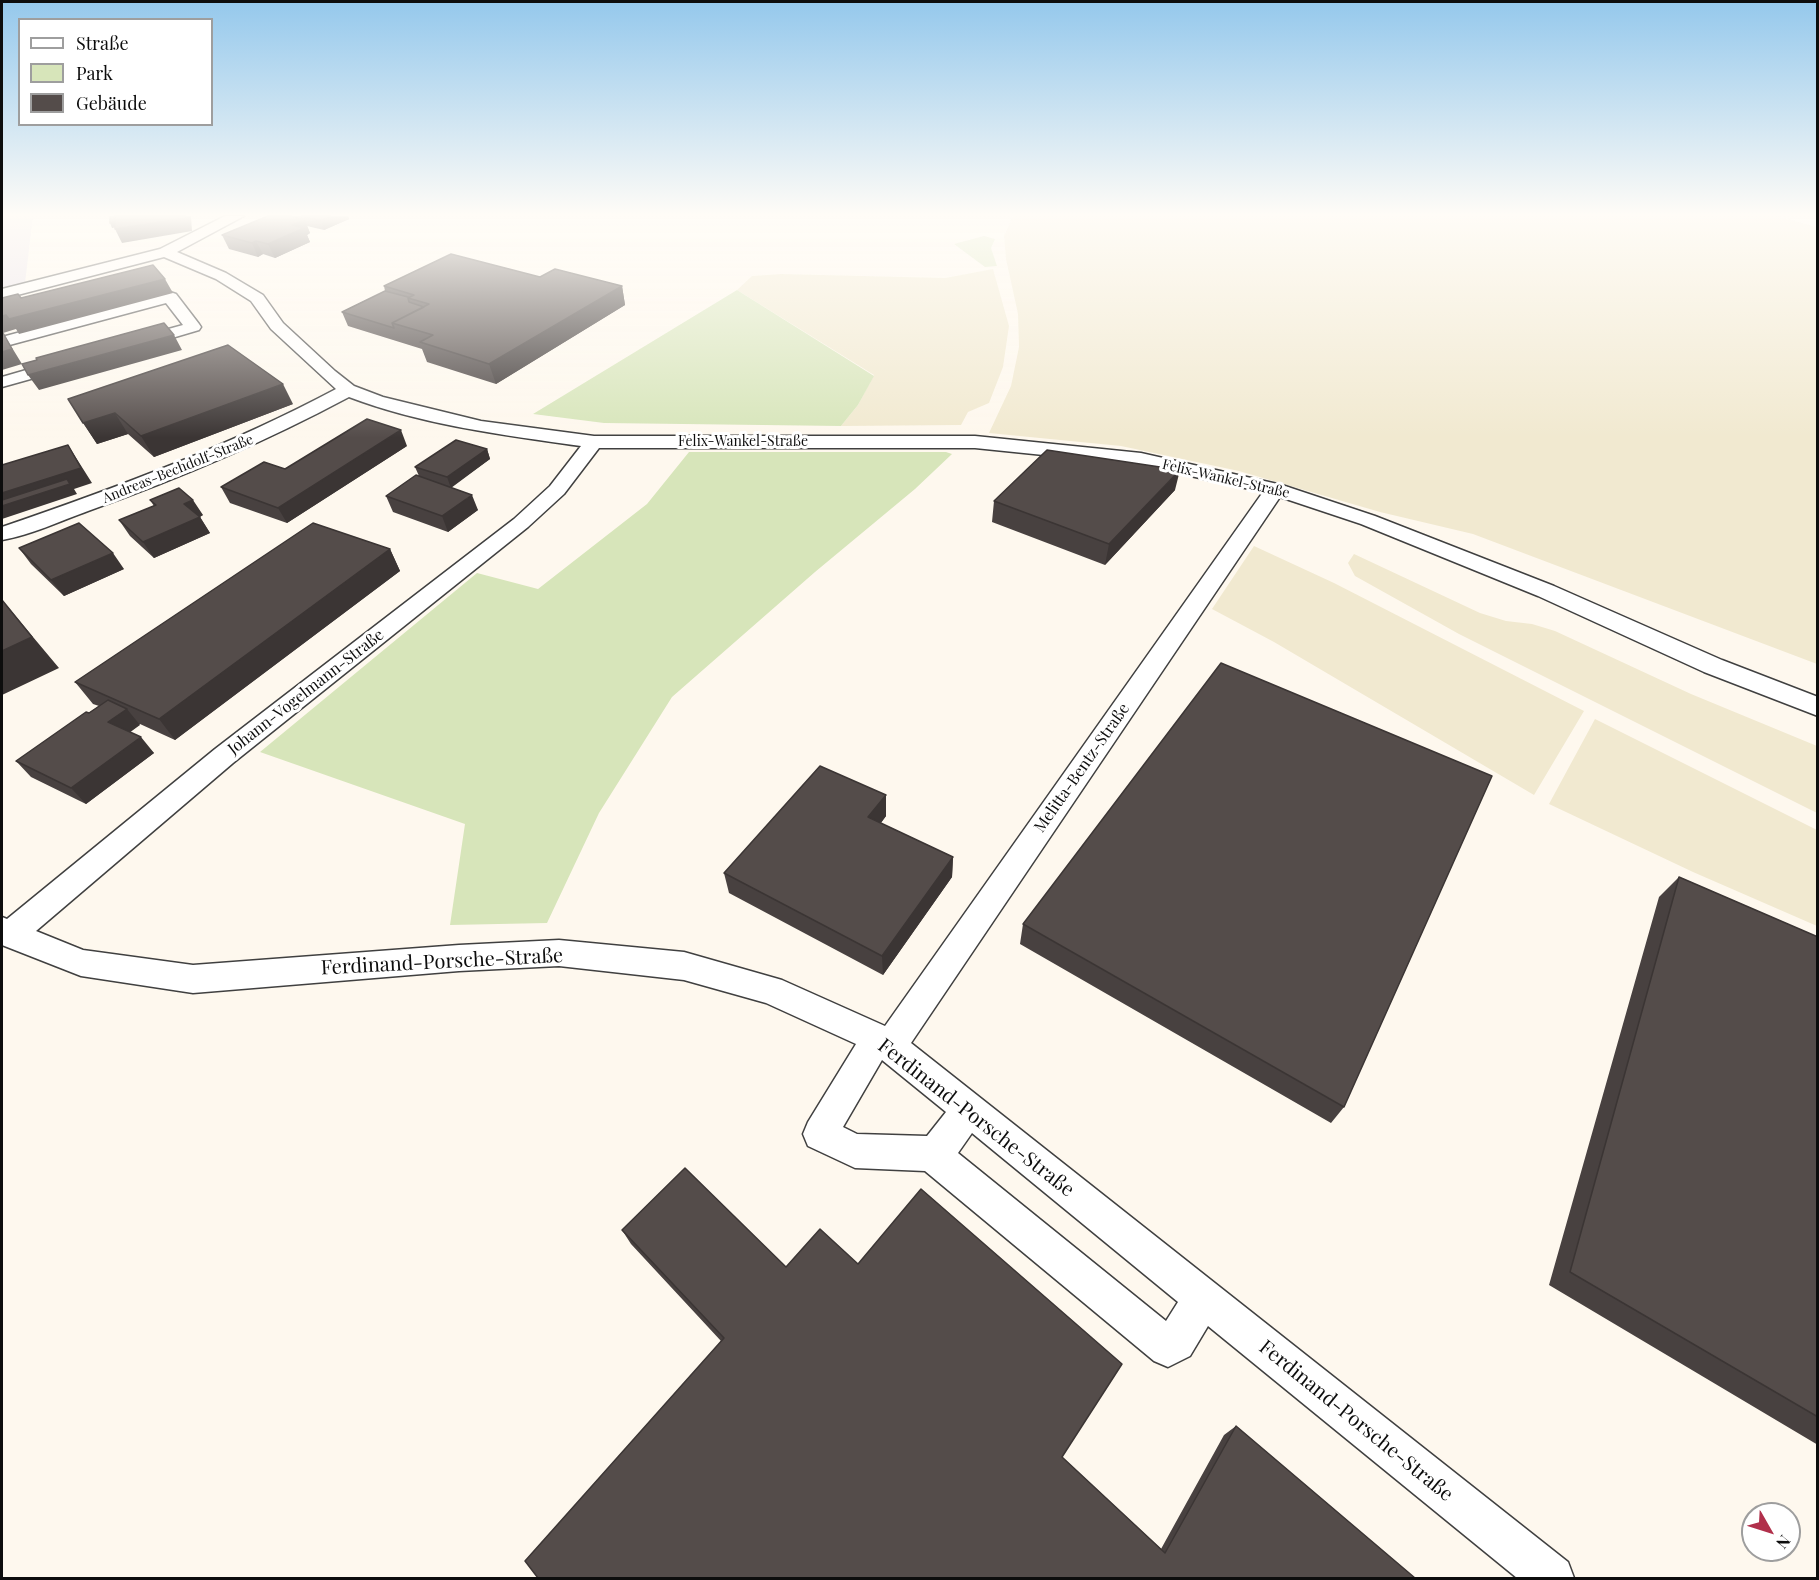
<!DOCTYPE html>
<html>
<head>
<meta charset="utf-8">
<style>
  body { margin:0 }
  #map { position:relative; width:1819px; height:1580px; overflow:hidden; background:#fef8ee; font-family:"Playfair Display",serif }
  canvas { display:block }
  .frame { position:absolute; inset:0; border:3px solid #0d0d0d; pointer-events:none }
  .legend { position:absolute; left:18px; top:18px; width:195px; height:108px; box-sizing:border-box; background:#fff; border:2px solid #9e9e9e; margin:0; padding:8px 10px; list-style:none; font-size:18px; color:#0d0d0d }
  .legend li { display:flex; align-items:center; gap:12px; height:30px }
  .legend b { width:30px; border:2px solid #9e9e9e }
  .north { position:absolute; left:1741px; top:1502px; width:60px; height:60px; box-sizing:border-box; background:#fff; border:2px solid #9e9e9e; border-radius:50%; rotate:129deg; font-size:16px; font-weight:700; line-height:24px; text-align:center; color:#0d0d0d }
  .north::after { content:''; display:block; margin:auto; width:21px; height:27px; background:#b1304b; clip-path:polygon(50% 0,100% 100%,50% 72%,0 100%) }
</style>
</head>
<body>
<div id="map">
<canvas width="1819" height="1580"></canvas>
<div class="frame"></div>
<ul class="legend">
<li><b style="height:8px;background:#fff"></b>Straße</li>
<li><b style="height:16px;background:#d7e5ba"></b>Park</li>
<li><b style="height:16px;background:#544c4a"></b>Gebäude</li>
</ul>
<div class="north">N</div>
</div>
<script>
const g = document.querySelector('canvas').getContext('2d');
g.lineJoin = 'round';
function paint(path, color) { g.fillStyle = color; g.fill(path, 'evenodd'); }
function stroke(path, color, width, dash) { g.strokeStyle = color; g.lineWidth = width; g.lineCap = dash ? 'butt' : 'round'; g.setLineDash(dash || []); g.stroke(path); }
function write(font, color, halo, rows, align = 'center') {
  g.font = font + ' "Playfair Display",serif'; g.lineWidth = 6; g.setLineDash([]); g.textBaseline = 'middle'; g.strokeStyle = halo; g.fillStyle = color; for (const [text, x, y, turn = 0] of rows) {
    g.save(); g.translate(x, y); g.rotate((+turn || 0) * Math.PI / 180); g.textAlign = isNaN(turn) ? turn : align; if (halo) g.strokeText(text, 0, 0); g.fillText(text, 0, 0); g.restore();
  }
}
const industrial = new Path2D(`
  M2,216H33L25,283L2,289Z`);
const farmland = new Path2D(`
  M1013,216H1776L1817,227V664L1473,534L1380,512L1239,471L1121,446L989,433L1011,386L1019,347L1018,314L1006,259L1004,236Z
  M993,269L1009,326L1003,367L989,403L968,412L961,425L841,426L858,405L874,375L737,290L752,276L781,274L945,278Z
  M1254,546L1334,583L1584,711L1534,795L1274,642L1212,609Z
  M1354,554L1480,613L1506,621L1532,624L1555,631L1691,694L1817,746V813L1459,634L1355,576L1348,563Z
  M1595,719L1817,830V926L1693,872L1549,804Z`);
const green = new Path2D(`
  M984,236L995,239L991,248L997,266L985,267L954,244Z
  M737,290L874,376L858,405L841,426L604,423L533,414Z
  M689,452H946L952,454L915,489L815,572L672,697L599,813L547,923L450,925L465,824L260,752L477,573L538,589L647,504Z`);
const minor = new Path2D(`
  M225,216H244L177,252L226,273L263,295L283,323L335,371L354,386L383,397L481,421L594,436H975L1141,453L1282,485L1375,516L1554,586L1722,660L1818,697V716L1704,672L1538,596L1361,524L1280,497L911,1043L1568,1562L1574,1578H1517L1208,1326L1190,1356L1168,1367L1154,1361L925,1171L855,1168L808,1146L803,1134L808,1122L856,1044L766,1003L684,980L559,966L459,971L193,993L81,976L2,945V917L7,919L215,749L514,519L550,486L581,446C503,435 423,425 349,397C265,442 178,479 88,511C60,521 31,535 2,540V527C116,488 229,446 336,389L271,329L251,301L216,279L164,257L2,299V289L160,249ZM599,448H975L1141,465L1263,492L885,1026L782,980L684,952L559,940L459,945L193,965L83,950L36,931L233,763L528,527L564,494ZM882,1060L946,1112L927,1136L857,1134L843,1127ZM972,1133L1178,1302L1166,1321L958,1153Z
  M170,292L176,294L199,324L201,327L199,330L138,348L132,347L130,343L132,339L183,325L166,303L2,347V337Z
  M64,359L70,360L73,364L70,368L2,387V377Z`);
const wall = new Path2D(`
  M268,216H348L349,219L324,230L307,226L310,233L307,235L310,242L275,258L263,254L258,257L229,249L222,235Z
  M540,277L622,286L625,305L496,384L427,362L422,349L348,326L342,312L385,291L384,286Z
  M68,399L293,404L154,457L128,434L97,444Z
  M407,446L287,523L230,503L221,487L285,469Z
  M487,449L490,459L451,487L478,510L448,532L393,512L386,496L419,476L415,467Z
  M1175,490L1105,565L992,522L994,501Z
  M150,500L203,515L200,517L210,533L154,558L130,536L119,520L154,506Z
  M19,548L124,569L64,596L31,564Z
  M390,549L400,571L175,740L140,724L130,732L154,753L86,804L31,777L16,761L99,706L93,704L75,682Z
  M886,795V816L881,823L953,857L952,877L883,975L729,893L724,873Z
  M1679,877L1818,937V1445L1549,1285L1659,897Z
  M1023,924L1344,1107L1331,1123L1020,944Z
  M622,1230L786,1267L1062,1457L1161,1549L1224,1435L1236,1426L1415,1578H538L721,1341L631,1244Z`);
const shadedWall = new Path2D(`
  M186,216H191L192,231L122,243L115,229Z
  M331,216H348L349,219L324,230L321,221Z
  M305,220L310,233L307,235L310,242L275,258L268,244L292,225Z
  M120,221L122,226L112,228L110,223Z
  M256,241L263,254L258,257L252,243Z
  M165,279L173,293L19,334L16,329L3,333L22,364L2,370V316Z
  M622,286L625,305L496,384L489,364Z
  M174,335L182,350L39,390L28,375Z
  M283,384L293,404L154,457L141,436Z
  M115,413L128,434L97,444L83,423Z
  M401,430L407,446L287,523L278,508Z
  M68,445L92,483L74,489L77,494L2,519V493Z
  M487,449L490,459L451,488L447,477Z
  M1180,470L1175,490L1105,565L1109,544Z
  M472,495L478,510L448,532L442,516Z
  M193,500L203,515L194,519L184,504Z
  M200,517L210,533L154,558L143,542Z
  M390,549L400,571L175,740L159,719Z
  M113,553L124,569L64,596L51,580Z
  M2,600L59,668L2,695Z
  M127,709L140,725L122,738L108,722Z
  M141,737L154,753L86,804L71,788Z
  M886,795V816L869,838L868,817Z
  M953,857L952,877L883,975L882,956Z`);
const building = new Path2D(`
  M115,216H186V218L115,229Z
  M115,216V222L110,223V217Z
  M268,216H291L305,220L292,225L304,228L268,244L256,241L252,243L222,235Z
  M301,216H331L321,221Z
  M451,254L540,277L555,269L622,286L489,364L420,342L433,335L392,323L429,304L408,298L414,295L384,286Z
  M153,265L165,279L9,319L6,315L2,316V298L18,294L21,298Z
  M385,291L408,297V298L409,302L424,307L392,323L394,328L342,312Z
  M164,323L174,335L28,375L22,364L37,360L36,358Z
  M2,331L12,349L2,352Z
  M228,345L283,384L141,436L115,413L83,423L68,399Z
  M367,419L401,430L278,508L221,487L264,462L285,469Z
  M456,440L487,449L447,477L415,467Z
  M68,445L81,468L2,493V465Z
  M1047,450L1180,470L1109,544L994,501Z
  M416,475L472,495L442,516L386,496Z
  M67,479L70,484L2,506V500Z
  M179,488L193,500L184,504L200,517L143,542L119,520L156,505L150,500Z
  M79,523L113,553L51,580L19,548Z
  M313,523L390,549L159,719L75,682Z
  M2,600L32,637L2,651Z
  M1221,663L1492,776L1344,1107L1023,924Z
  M108,700L127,709L108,722L141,737L71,788L16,761L86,712L89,713Z
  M820,766L886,795L868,817L953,857L882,956L724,873Z
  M1679,877L1818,937V1417L1570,1272Z
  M685,1168L786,1267L820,1229L858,1264L921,1189L1122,1364L1062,1457L1165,1553L1236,1426L1415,1578H538L525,1561L724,1338L622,1230Z`);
const farStreetnames = [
  ["Felix-Wankel-Straße",743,442],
  ["Andreas-Bechdolf-Straße",178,469,-22],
  ["Felix-Wankel-Straße",1226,479,13]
];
const streetNames = [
  ["Johann-Vogelmann-Straße",306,692,-38],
  ["Melitta-Bentz-Straße",1082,768,-55]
];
const nearStreetnames = [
  ["Ferdinand-Porsche-Straße",442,962,-3],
  ["Ferdinand-Porsche-Straße",976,1118,38],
  ["Ferdinand-Porsche-Straße",1356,1421,39]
];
paint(industrial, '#e8e1eb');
paint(farmland, '#f1e9d0');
paint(green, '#d7e5ba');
stroke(minor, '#404040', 3);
paint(minor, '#fff');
paint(wall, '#484140');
paint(shadedWall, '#3b3534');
paint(building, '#544c4a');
stroke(building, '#3b3534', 1.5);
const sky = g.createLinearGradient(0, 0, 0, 438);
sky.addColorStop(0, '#94c8ec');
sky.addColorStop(0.49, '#fffcf7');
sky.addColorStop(1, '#fffcf700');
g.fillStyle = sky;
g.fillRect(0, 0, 1819, 438);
write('14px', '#0d0d0d', '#fff', farStreetnames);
write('16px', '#0d0d0d', '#fff', streetNames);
write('20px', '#0d0d0d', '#fff', nearStreetnames);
</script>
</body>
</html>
